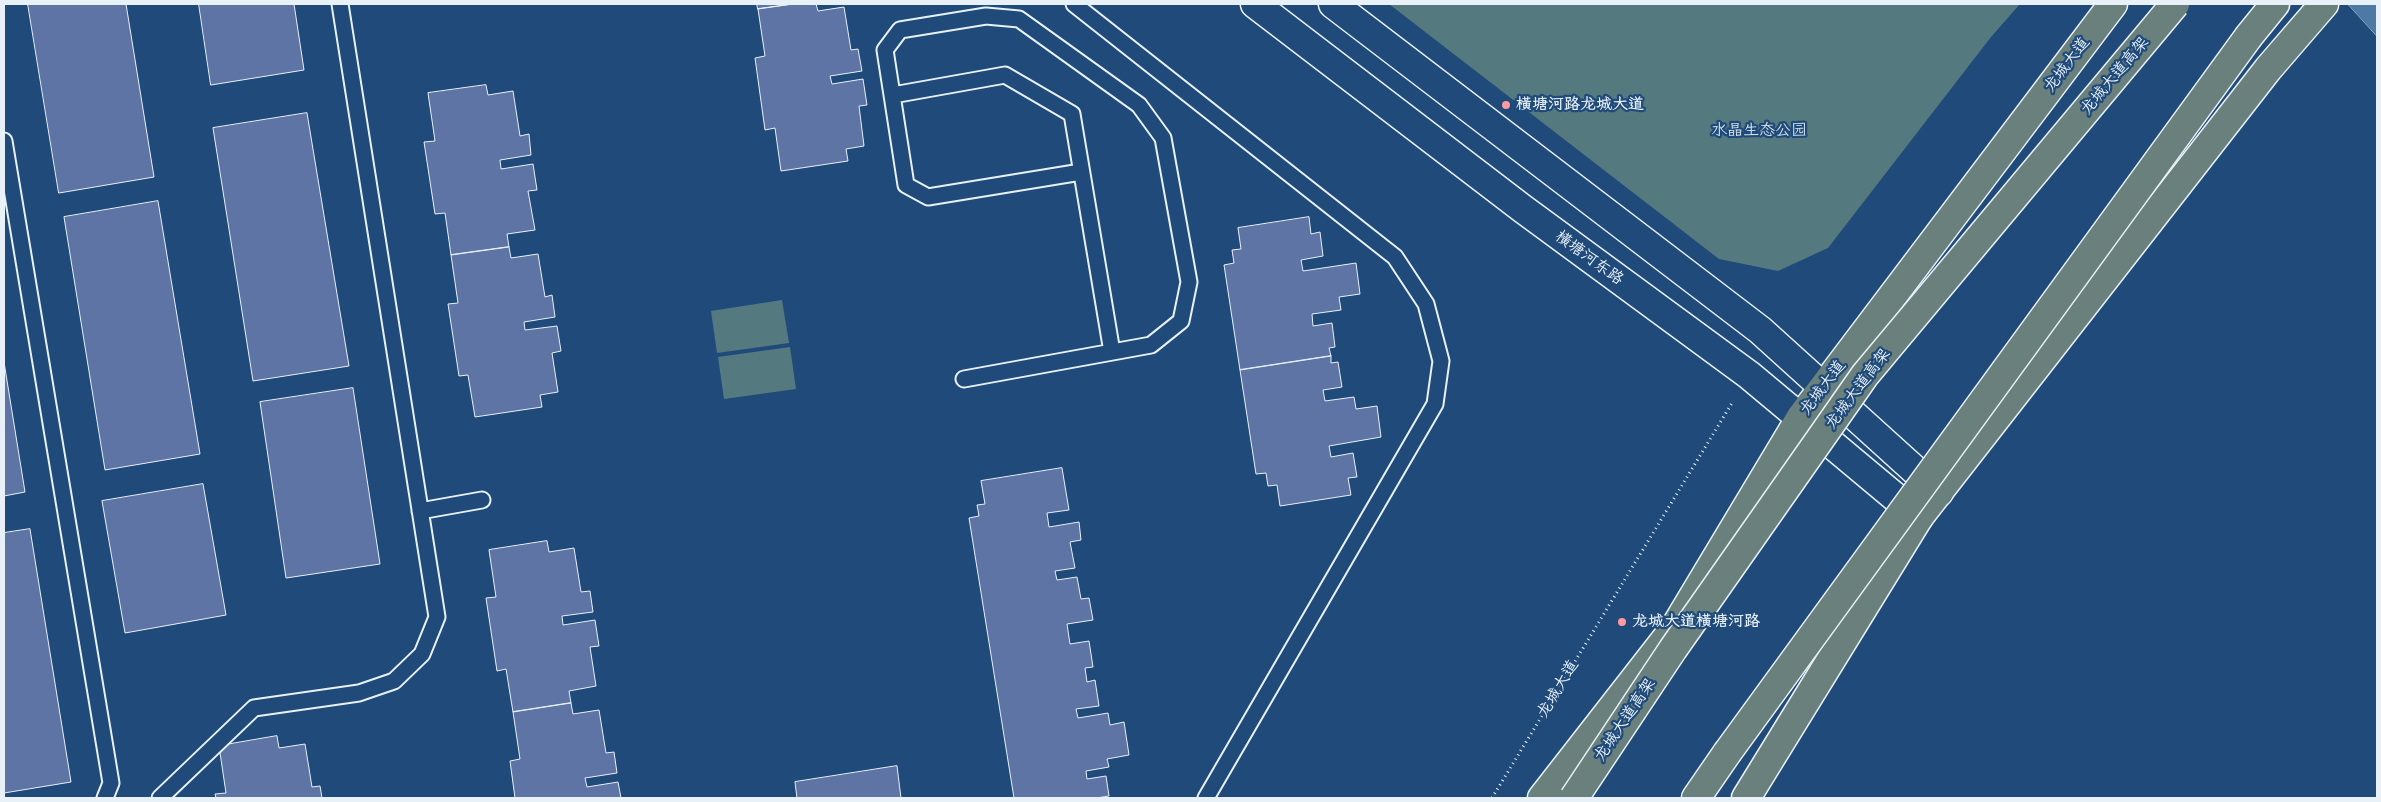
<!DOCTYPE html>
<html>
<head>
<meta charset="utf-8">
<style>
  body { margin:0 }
  #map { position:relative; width:2381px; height:802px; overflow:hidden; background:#1f4a7a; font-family:"Patrick Hand",sans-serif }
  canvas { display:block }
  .frame { position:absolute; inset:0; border:5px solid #e8f1f8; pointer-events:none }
</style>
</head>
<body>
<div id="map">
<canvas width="2381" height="802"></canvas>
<div class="frame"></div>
</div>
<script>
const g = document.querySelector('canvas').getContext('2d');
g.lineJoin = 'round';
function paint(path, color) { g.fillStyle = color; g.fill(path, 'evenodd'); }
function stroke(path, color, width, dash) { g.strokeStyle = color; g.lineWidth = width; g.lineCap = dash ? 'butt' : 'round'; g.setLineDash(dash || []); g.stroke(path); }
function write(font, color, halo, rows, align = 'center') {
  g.font = font + ' "Patrick Hand","LXGW WenKai TC",sans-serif'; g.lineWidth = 4.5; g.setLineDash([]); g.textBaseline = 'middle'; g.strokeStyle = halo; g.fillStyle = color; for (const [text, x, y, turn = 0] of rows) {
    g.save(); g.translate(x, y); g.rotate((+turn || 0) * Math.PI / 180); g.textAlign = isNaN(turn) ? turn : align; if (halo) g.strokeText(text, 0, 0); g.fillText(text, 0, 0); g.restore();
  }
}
const green = new Path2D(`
  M1389,4H2020L1991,37L1828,248L1778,271L1719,259Z
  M782,300L789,343L717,353L711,311Z
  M790,347L796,389L724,399L718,357Z`);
const water = new Path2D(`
  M2348,4H2377V36Z`);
const building = new Path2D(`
  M28,4H126L154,177L59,193Z
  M199,4H294L304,70L211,85Z
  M757,4H793L758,9Z
  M793,4H816L818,11L844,7L851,50L858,49L862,71L830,76L832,84L863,79L867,105L859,106L864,146L846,149L848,161L781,171L775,128L765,130L755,58L765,56L758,9Z
  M486,85L488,95L513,91L520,136L529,134L531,155L500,160L501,169L533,164L537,190L528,191L535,230L507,234L509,247L451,255L445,213L435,214L424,142L435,141L428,93Z
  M307,113L349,366L253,381L213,128Z
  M158,201L200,454L105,470L64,217Z
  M1309,217L1311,234L1320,232L1323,256L1301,260L1303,271L1356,263L1360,294L1339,297L1341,310L1312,314L1313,326L1332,323L1335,347L1329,348L1331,356L1240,370L1224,265L1234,263L1232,250L1241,249L1238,228Z
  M509,247L511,258L538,254L545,297L552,295L555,317L524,322L525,330L557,326L561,351L552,353L558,392L540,395L542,407L475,417L468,375L459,376L448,304L458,303L451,255Z
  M1331,356V363L1338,362L1342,387L1323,390L1325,401L1354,397L1356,409L1377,406L1381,437L1329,446L1331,457L1353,453L1357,477L1348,478L1351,495L1280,506L1277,485L1268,486L1266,473L1256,474L1240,370Z
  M4,362L25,492L4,496Z
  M353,388L380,564L286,578L260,402Z
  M1062,468L1069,510L1047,513L1049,527L1079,522L1081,540L1070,542L1075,568L1055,571L1057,580L1077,577L1081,599L1089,598L1093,620L1067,624L1070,644L1089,641L1093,667L1085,668L1087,682L1095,680L1099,706L1076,709L1078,718L1108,713L1110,725L1124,722L1129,755L1107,759L1109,767L1086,771L1087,779L1106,776L1109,796L1096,798H1014L969,518L979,516L977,505L985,504L981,481Z
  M203,484L226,615L125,633L102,501Z
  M30,529L71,782L4,793V533Z
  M547,541L549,552L574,548L581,592L590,591L593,612L562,616L563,625L595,620L599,646L590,647L596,686L569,691L571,703L513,712L506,669L497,671L486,598L496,597L489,550Z
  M571,703L573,714L599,710L606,753L614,752L617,773L585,778L587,787L618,782L621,798H515L510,761L520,759L513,712Z
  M277,736L279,748L305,744L312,787L320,786L322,798H216L215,794L226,793L219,746Z
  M897,766L901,798H797L795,782Z`);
const path = new Path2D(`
  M1492,798L1732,403`);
const service = new Path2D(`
  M1074,4L1395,257L1426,304L1441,361L1435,404L1206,798
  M893,95L1005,75L1072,114L1112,352
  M4,141L111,783L105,798
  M964,379L1151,345L1181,321L1189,282L1163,138L1139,105L1019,19L986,16L900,30L885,50L906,185L928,197L1081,172
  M420,511L482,500
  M160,798L254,708L359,693L394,681L422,654L437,617L340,4`);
const secondary = new Path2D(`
  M1255,4L1523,209L1749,375L1919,517
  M1333,4L1760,330L1939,492`);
const primary = new Path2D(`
  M1675,627L1801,417L2113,4
  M1542,798L1669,635
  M1746,798L1919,517L2268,69L2324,4`);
const trunk = new Path2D(`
  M2249,36L2275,4
  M1696,798L1727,753`);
const trunkBridge = new Path2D(`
  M1727,753L2249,36
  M1574,798L1673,649L1865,375L2175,4`);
const markers = [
  [1506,105,5,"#ff9aa2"],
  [1622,622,5,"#ff9aa2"]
];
const streetNames = [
  ["龙城大道",2067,65,-53],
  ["龙城大道高架",2115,76,-50],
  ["横塘河东路",1589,258,36],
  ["龙城大道",1823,388,-53],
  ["龙城大道高架",1858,389,-53],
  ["龙城大道",1558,689,-59],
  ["龙城大道高架",1625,720,-56]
];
const poiNames = [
  ["横塘河路龙城大道",1516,105],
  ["龙城大道横塘河路",1632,622]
];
const parkNames = [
  ["水晶生态公园",1759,131]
];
paint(green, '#547a80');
paint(water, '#4d79a5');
stroke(water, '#8ba9c6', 1);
paint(building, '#5d74a5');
stroke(building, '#e8f1f8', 1);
stroke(service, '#e8f1f8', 19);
stroke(secondary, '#e8f1f8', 31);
stroke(primary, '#e8f1f8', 31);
stroke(trunk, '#e8f1f8', 31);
stroke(path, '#e8f1f8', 3, [1, 4]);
stroke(service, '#1f4a7a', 15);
stroke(secondary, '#1f4a7a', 28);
stroke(primary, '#6a807d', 28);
stroke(trunk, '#6a807d', 28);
stroke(trunkBridge, '#e8f1f8', 31, []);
stroke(trunkBridge, '#6a807d', 28);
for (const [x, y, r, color] of markers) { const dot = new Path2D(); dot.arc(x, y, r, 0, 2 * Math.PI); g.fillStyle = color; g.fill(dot); stroke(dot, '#1f4a7a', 2); }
write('16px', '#e8f1f8', '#1f4a7a', streetNames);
write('bold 16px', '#e8f1f8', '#1f4a7a', poiNames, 'left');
write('16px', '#d2dfe6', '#1f4a7a', parkNames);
</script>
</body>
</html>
